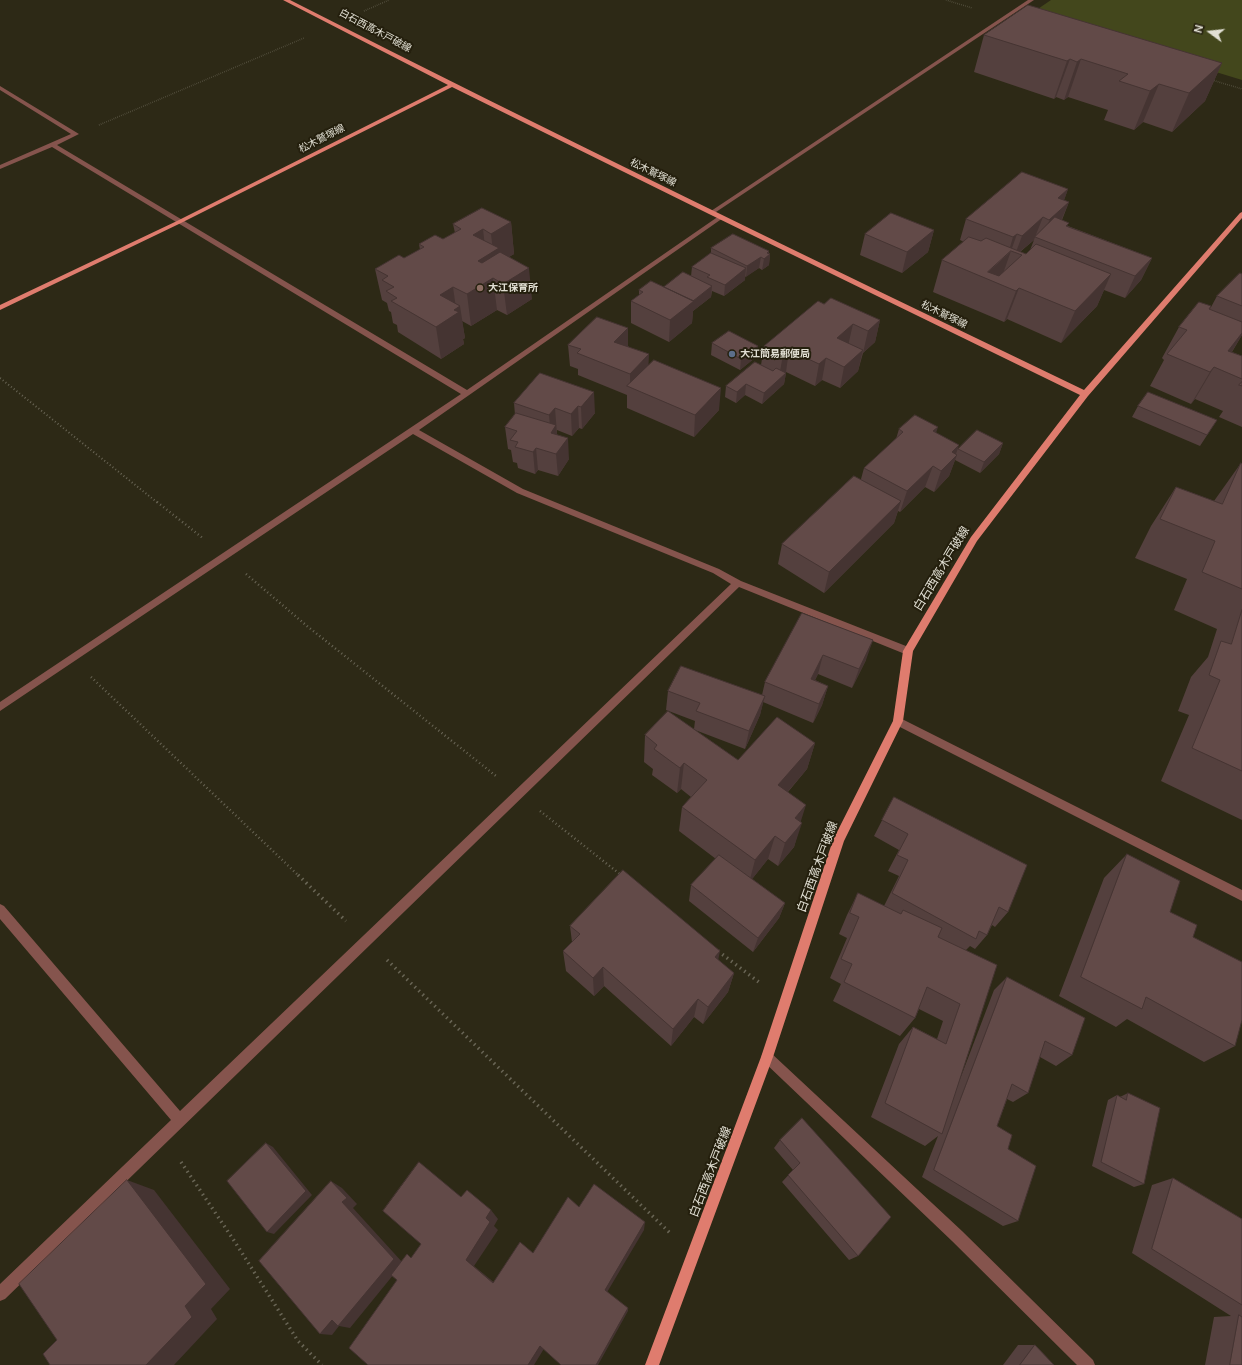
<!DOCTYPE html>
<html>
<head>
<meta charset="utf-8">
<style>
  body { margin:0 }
  #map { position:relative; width:1242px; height:1365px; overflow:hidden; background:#2d2916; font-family:"DM Sans",sans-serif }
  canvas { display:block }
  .north { position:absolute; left:1190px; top:12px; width:40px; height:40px; -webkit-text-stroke:3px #241f0d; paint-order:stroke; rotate:285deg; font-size:11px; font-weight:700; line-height:16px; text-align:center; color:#e1dfd3 }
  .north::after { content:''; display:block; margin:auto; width:14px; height:18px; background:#e1dfd3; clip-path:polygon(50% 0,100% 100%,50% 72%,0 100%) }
</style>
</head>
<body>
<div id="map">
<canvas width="1242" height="1365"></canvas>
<div class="north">N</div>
</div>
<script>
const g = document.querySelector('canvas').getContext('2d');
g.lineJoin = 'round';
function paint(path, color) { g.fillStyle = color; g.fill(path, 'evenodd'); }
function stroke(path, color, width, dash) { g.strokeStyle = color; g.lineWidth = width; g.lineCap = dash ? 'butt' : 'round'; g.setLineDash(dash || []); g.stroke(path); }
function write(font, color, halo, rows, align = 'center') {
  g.font = font + ' "DM Sans","Noto Sans JP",sans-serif'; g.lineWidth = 4; g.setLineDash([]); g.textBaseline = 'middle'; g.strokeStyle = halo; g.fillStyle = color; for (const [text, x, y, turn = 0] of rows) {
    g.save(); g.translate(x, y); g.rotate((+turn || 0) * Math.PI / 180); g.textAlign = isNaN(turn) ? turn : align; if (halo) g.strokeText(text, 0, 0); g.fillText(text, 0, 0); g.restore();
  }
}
const green = new Path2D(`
  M1051,0H1242V80L1029,15Z`);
const pathFar3 = new Path2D(`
  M946,0L972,8
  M364,11L389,0
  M1212,80L1242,89
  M99,125L304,38`);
const pathFar2 = new Path2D(`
  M0,378L158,503`);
const pathFar1 = new Path2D(`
  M157,502L204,539
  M246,574L307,626L496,776
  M91,677L299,876
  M540,811L621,875`);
const path = new Path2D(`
  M298,875L346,921
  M718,951L760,983
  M387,960L670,1233
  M181,1162L235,1242L298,1341L322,1365`);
const minor = new Path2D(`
  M1028,0H1034L713,214L708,213Z
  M0,86L79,134L57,145L467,390L719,216H723V218L419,430L523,489L719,569L741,581L911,648L913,651L911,654H905L739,587L5,1299L0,1301V1284L171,1120L0,919V904L4,906L180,1111L731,584L713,573L517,493L413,434L0,711V702L461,394L52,147L0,169V165L71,134L0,90Z
  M898,717L1242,890V901L894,724L893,721L894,718Z
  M767,1051L771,1053L962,1231L1093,1360L1095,1365H1077L952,1241L763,1061L761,1057L763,1053Z`);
const major = new Path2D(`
  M283,0H290C553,134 818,262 1084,390L1240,213L1242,212V218L1088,396L977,541L913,651L903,721L844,841L773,1057L659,1365H645L761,1057L833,840L893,721L903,651L971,537L1080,395L709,214L452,87L181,223L0,310V305L177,221L448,85Z`);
const wall = new Path2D(`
  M984,35L1222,63L1205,101L1172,132L1143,122L1134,130L1104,120L1108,110L1068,97L1064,100L1056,97L1054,99L974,72Z
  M1068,189L1064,200L1069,202L1062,220L1068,226L1152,258L1141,280L1125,298L1104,290L1097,306L1061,343L1007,319L1004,322L933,292L942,260L964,242L960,240L966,219ZM1034,240L1030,250L1026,254L1020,252Z
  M511,222L514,254L509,257L532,299L507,315L497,310L471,326L462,321L465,338L463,339L464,344L441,359L398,332L397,325L393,323L391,312L389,311L387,303L382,300L375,269L404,258L420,250L419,244L443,239L455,233L453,224Z
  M934,230L928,252L902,273L860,255L865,234Z
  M711,248L769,251V253L770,254L769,265L762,270L759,268L745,277V280L724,296L712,291L711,297L693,311L692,323L669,342L631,323V301L639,295V290L664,287L691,276L692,267L711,253Z
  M1242,274V335L1232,352L1242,356V427L1219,417L1223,411L1195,399L1191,404L1150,386L1164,360L1162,358L1179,327L1211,306L1210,309L1217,296Z
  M824,304L880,320L875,342L863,353L858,371L840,388L822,380L815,386L786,372H785L786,373L784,384L762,404L745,395L736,403L725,397L726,386L761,365L764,346Z
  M712,343L758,346L756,357L740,370L711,355Z
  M568,345L628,346L648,366L719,410L694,437L627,408V395L578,375V369L570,366Z
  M540,373L595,413L582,429L579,428L572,436L557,430V434L569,459L558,476L538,470L535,474L518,468L517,463L513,462L511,450L508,449L505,427L515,415L514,403Z
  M1138,406L1217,420L1200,446L1132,417Z
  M899,429L936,433L958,449L1003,443L999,454L980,473L955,460L949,476L934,492L925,487L900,512L898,511L894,523L824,593L778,564L782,544L861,479L864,468L896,439Z
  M1241,463L1242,464V820L1161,781L1189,715L1178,711L1191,677L1208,657L1217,629L1174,610L1187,579L1135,558L1151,526L1176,487L1214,501Z
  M802,613L866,660L852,688L818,674L815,680L828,686L822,705L813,723L763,702L760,715L745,749L695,730L738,760L815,743L807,769L788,792L801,822L794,847L778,866L768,859L752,879L785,903L779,918L753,952L689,901L691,885L716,859L679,831L682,807L691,797L681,789L677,793L652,775L653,769L644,762L645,735L694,729L695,721L666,710L668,691L762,695L765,682Z
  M894,797L1008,912L995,927L992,925L987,935L975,949L970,946L966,950L960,1079L994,990L1007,977L1072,1055L1056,1066L1040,1057L1028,1093L1013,1102L1007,1099L997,1126L1008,1149L1018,1221L1003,1226L922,1177L938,1136L925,1146L871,1117L899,1044L913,1027L937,1039L943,1021L919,1009L915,1018L900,1036L833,1001L841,984L830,978L847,938L839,934L847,915L858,893L884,906L899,876L888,871L899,850L874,836Z
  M1127,854L1170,912L1235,1046L1204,1062L1127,1019L1116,1027L1059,996L1104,878Z
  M570,926L718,960L734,973L728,992L703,1024L694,1017L671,1046L604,986L594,996L566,971L563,951L572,942Z
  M1128,1093L1144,1184L1134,1187L1092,1166L1108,1100L1117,1095L1120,1097Z
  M780,1140L891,1217L858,1256L849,1260L782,1182L793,1170L774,1148Z
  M1173,1178L1242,1219V1365H1205L1214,1317L1231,1316L1132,1253L1152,1185Z
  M1018,1345H1035L1054,1365H1003Z`);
const shadedWall = new Path2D(`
  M1070,59L1056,97L1054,99L1067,61Z
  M1081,59L1068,97L1064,100L1077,62Z
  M1222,63L1205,101L1172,132L1189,93Z
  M1159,84L1143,122L1134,130L1150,91Z
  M1068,189L1061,209L1069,202L1060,223L1042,240L1058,198Z
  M1043,217L1035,237L1034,240L1018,253L1016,252L1022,236Z
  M511,222L514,254L500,262L493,278L497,310L471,326L467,294L473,235L483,229L486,256L493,251L491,234Z
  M934,230L928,252L902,273L907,252Z
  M1017,234L1000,282L988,272L1008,254L1013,237Z
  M769,251L768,256L770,254L769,265L762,270L764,259L767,253Z
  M761,257L759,268L746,277L747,266Z
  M1152,258L1141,280L1125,298L1135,276Z
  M529,268L532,299L507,315L503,284Z
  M746,268L745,280L724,296L725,285Z
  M1111,274L1097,306L1061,343L1075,311Z
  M712,286L711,297L693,311L692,323L669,342L670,320Z
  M453,287L456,308L460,306L465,338L463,339L464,344L441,359L436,327L440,295Z
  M1019,288L1007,319L1004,322L1016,291Z
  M880,320L875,342L863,353L868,331Z
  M853,324L848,346L837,338Z
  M628,328V350L614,342Z
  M1242,333V335L1229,356L1228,351Z
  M758,346L756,357L740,370L741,359Z
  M789,350L786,372L779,377L783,355Z
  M863,350L858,371L840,388L844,367Z
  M649,354L648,376L630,387V374Z
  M826,358L822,380L815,386L819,364Z
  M1214,367L1195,399L1191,404L1210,372Z
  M786,373L784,384L762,404L764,393Z
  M746,384L745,395L736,403L737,392Z
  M721,388L719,410L694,437L695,415Z
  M594,392L595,413L582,429L581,407Z
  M578,406L579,428L572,436L571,414Z
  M555,408L558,447L551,437L549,415Z
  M938,427L931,448L933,431Z
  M568,438L569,459L558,476L556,454Z
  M1003,443L999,454L980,473L984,462Z
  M959,445L955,457L957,455L949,476L934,492L941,471L952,452Z
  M536,448L538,470L535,474L533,452Z
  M933,466L925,487L900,512L907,491Z
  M901,501L894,523L824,593L829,572Z
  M873,640L866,660L852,688L859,669Z
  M823,655L818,674L806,698L811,679Z
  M828,686L822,705L813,723L819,704Z
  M765,696L760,715L745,749L749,731Z
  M815,743L807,769L772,810L778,785Z
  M684,763L681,789L677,793L680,768Z
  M806,805L799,827L802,823L794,847L778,866L785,843L795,818Z
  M775,836L768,859L749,883L755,860Z
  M785,903L779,918L753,952L758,938Z
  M720,951L716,971L715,957Z
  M603,967L604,986L594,996L593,978Z
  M734,973L728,992L703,1024L708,1007Z
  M698,999L694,1017L671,1046L673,1029Z
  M266,1143L273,1147L312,1195L274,1234L267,1232Z
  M127,1180L154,1190L230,1289L211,1309L217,1319L174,1365H146L185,1306Z
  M331,1181L342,1188L357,1204L353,1208L403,1263L350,1328L339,1326L332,1335L320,1334L332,1320L342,1202Z
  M491,1210L498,1219L494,1226L486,1218Z
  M490,1222L498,1230L474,1266L501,1288L493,1283L466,1260Z
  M645,1222L644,1230L606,1294L605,1290Z
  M628,1308V1311L598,1365H596Z
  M540,1346L545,1347L534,1365H528Z`);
const building = new Path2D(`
  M1028,5L1222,63L1189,93L1159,84L1150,91L1119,81L1128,74L1081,59L1077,62L1070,59L1067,61L984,35Z
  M1022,172L1068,189L1058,198L1069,202L1049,220L1043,217L1022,236L1017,234L1013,237L966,219Z
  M482,208L511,222L491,234L483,229L473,235L499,248L478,261L482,263L500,252L529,268L503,284L493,278L467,294L453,287L440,295L460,306L454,310L459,312L436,327L391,301L397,298L386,291L394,287L382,280L388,276L375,269L399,255L404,258L424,247L419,244L435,235L443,239L461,229L453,224Z
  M891,213L934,230L907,252L865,234Z
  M1055,217L1069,223L1066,226L1152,258L1135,276L1035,237Z
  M733,234L769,251L767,253L770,254L764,259L761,257L747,266L711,248Z
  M969,237L981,241L986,238L1026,254L1036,244L1111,274L1075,311L1019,288L1016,291L942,260ZM1011,251L1022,255L999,276L988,272Z
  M711,253L746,268L725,285L707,277L710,275L692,267Z
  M683,272L712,286L693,301L664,287Z
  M1240,273L1242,274V306L1217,296Z
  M651,281L694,301L670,320L631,301L643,292L639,290Z
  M831,298L880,320L868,331L853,324L837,338L863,350L844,367L826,358L819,364L789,350L783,355L764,346L818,301L824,304Z
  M1199,302L1211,306L1209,309L1242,322V333L1228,351L1242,356V379L1214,367L1210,372L1167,354L1187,330L1179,327Z
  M597,317L628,328L614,342L649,354L630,374L577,353L581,349L568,345Z
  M729,331L758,346L741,359L712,343Z
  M654,360L721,388L695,415L627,386Z
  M755,362L773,371L776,368L786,373L764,393L746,384L737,392L726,386Z
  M540,373L594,392L581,407L578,406L571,414L555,408L549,415L514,403Z
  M1242,382V386L1239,385Z
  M1148,392L1217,420L1207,435L1138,406Z
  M516,413L556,425L551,433L568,438L556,454L536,448L533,452L515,447L518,442L510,440L517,431L505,427Z
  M915,415L938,427L933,431L959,445L952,452L957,455L941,471L933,466L907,491L864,468L903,432L899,429Z
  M977,430L1003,443L984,462L958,449Z
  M1241,463L1242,464V589L1202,572L1215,541L1160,519L1176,487L1222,504Z
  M854,476L901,501L829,572L782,544Z
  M1242,610V771L1192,748L1220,680L1209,675L1221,641L1231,644Z
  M802,613L873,640L859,669L823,655L811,679L828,686L819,704L765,682Z
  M681,666L765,696L749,731L696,711L700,703L668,691Z
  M668,711L738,760L777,717L815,743L778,785L806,805L795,818L802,823L785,843L775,836L755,860L682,807L707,780L684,763L680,768L654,749L657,745L645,735Z
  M894,797L1027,865L1008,912L999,907L987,935L979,931L976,939L892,893L908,860L897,855L908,834L882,820Z
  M1127,854L1180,881L1170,912L1197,925L1193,937L1242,962V1020L1235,1046L1146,997L1142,1009L1081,977Z
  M719,855L785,903L758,938L691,885Z
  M623,870L720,951L715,957L734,973L708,1007L698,999L673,1029L603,967L593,978L563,951L580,934L570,926Z
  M858,893L901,914L903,910L942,928L938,937L997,965L942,1134L885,1103L913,1027L946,1044L960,1004L927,987L915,1018L844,982L852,964L841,959L859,917L850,913Z
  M1007,977L1085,1018L1072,1055L1045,1041L1028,1093L1012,1084L997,1126L1012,1135L1008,1149L1036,1166L1018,1221L934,1170Z
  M1128,1093L1160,1108L1144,1184L1101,1162L1117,1095L1126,1100Z
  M802,1118L891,1217L858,1256L788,1175L800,1163L780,1140Z
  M266,1143L306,1191L267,1232L227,1181Z
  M419,1162L461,1197L467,1190L491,1210L486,1218L490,1222L466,1260L493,1283L520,1242L533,1253L568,1197L579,1207L594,1184L645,1222L605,1290L628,1308L596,1365H561L540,1346L528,1365H368L349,1348L397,1280L391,1275L407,1254L411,1258L421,1244L383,1211Z
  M1173,1178L1242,1219V1305L1152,1249Z
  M127,1180L206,1284L185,1306L192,1317L146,1365H50L43,1354L57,1340L19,1284Z
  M331,1181L347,1198L342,1202L394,1259L338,1326L332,1320L320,1334L259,1261Z
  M1239,1315L1242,1317V1365H1230Z
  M1035,1345L1054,1365H1020Z`);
const markers = [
  [480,288,4,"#8d6e63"],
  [732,354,4,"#5c6f8a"]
];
const farStreetnames = [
  ["白石西高木戸破線",375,31,28],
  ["松木鷲塚線",322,139,-27],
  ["松木鷲塚線",653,173,26],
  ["松木鷲塚線",944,315,26]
];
const farPoinames = [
  ["大江保育所",488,288],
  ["大江簡易郵便局",740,354]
];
const streetNames = [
  ["白石西高木戸破線",942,569,-59],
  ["白石西高木戸破線",818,867,-70],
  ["白石西高木戸破線",711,1172,-69]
];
paint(green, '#43471c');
stroke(pathFar3, '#696555', 1.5, [0.5, 1.5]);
stroke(pathFar2, '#696555', 2, [1, 2.5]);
stroke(pathFar1, '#696555', 2.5, [1, 3]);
stroke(path, '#696555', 3.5, [1.5, 4]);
paint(minor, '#85544d');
paint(major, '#df7c6e');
paint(wall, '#54403e');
paint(shadedWall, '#453432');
paint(building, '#624a48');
stroke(building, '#453432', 1);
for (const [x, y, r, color] of markers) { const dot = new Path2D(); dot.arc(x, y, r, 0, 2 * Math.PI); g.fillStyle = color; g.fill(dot); stroke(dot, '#241f0d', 1.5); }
write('10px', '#e1dfd3', '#241f0d', farStreetnames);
write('bold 10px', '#e1dfd3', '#241f0d', farPoinames, 'left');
write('12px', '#e1dfd3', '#241f0d', streetNames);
</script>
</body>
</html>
